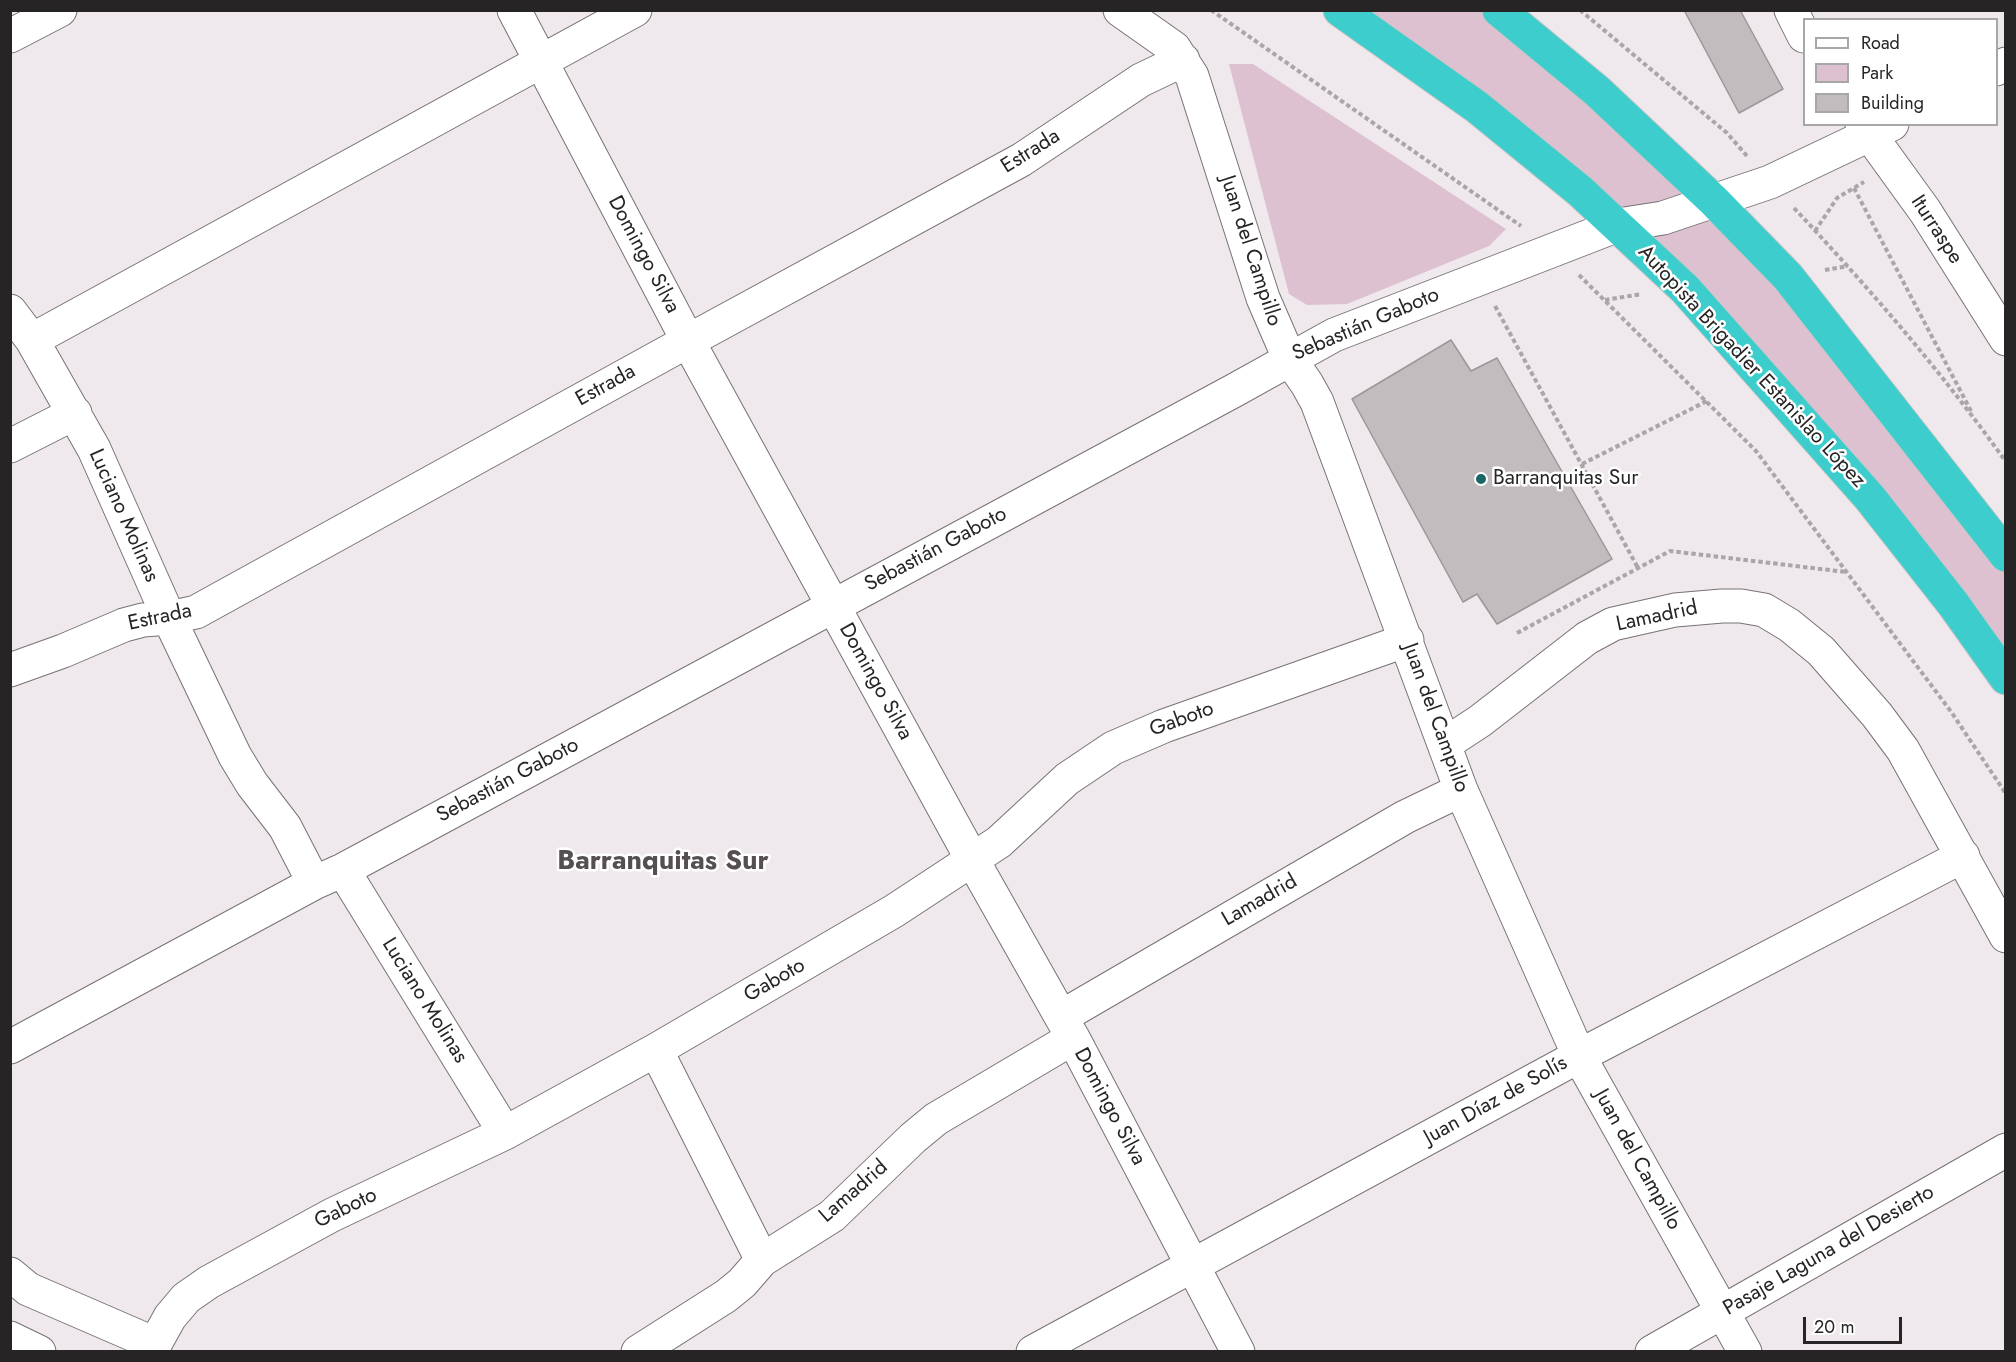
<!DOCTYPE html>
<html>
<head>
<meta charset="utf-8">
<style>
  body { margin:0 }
  #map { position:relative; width:2016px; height:1362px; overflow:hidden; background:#efe8ec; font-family:Jost,sans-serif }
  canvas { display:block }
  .frame { position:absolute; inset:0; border:12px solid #262425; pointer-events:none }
  .legend { position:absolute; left:1803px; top:18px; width:195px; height:108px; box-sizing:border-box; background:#fff; border:2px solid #a8a7a8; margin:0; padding:8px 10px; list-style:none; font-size:18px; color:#262425 }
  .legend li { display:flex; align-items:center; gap:12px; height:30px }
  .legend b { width:30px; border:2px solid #a8a7a8 }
  .scale { position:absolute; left:1803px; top:1317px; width:99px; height:27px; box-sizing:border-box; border:3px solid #262425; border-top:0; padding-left:8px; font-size:18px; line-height:21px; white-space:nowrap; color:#262425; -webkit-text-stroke:4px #fff; paint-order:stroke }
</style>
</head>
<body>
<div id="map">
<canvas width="2016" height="1362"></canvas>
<div class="frame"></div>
<ul class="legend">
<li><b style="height:8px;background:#fff"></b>Road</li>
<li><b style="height:16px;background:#ddc1d0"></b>Park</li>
<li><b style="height:16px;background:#c3bcbf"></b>Building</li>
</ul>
<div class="scale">20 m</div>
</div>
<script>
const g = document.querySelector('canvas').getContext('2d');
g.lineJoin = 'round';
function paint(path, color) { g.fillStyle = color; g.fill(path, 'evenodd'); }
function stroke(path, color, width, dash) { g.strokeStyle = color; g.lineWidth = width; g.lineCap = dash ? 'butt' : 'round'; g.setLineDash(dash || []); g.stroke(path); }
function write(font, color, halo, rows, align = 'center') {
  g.font = font + ' Jost,sans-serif'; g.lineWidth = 5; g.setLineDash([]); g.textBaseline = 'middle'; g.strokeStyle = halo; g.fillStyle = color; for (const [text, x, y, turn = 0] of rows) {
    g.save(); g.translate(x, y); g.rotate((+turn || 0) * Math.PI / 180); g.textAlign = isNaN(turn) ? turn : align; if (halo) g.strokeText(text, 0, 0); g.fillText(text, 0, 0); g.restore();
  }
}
const green = new Path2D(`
  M1340,11H1499L1714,201L2005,555V678L1685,289Z
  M1229,64H1253L1506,229L1489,246L1347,304L1307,305L1289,294Z`);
const building = new Path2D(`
  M1684,10H1740L1783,89L1739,113Z
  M1451,340L1471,371L1497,358L1612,559L1497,624L1477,594L1463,602L1352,399Z`);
const path = new Path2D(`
  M1211,10L1521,226
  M1580,10L1727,133L1747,156
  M1854,188L1972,413
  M1794,208C1869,288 1942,372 2006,462
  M1815,231L1837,198L1864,182
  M1825,270L1848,266
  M1579,275L1756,451L1952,713L2006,794
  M1605,300L1642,294
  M1495,306L1638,568
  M1582,464L1707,401
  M1517,633L1670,551L1846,572`);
const minor = new Path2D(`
  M514,10L688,341L973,861L1073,1038L1238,1352
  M1120,10L1174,48L1192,76L1263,298L1289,358L1307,384L1317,402L1461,790L1579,1056L1745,1352
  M1791,10L1804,36
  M10,36L60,10
  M1996,69L2006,64
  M1862,124L1925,211L2006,339
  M10,311L32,340L94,449L169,618L235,756L252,784L285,827L314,883
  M32,340L635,10
  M10,446L75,413
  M10,670L63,651L124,625L143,620L169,618L196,612L688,341L1021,160L1141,80L1183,60
  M1445,744L1480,721L1587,638L1613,624L1675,610L1722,606H1741L1764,610L1789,625L1821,651L1877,715L1903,750L2006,936
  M343,870L505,1133
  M1061,1017L1405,817L1461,790
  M10,1047L314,883L343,870L1235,390L1334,335L1618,225L1663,218L1770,182L1892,124
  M656,1050L762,1260
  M10,1274L28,1289L155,1344
  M10,1338L39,1352
  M154,1352L155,1344L170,1317L186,1298L209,1282L332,1215L505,1133L656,1050L894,911L999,842L1067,779L1113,748L1164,726L1407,640
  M638,1352L726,1296L742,1283L762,1260L832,1216L913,1138L936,1119L1073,1038
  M1033,1352L1579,1056L1963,856
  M1652,1352L2006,1150`);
const motorway = new Path2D(`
  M1340,10L1477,107L1580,191L1685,289L1870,498L1954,605L2006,678
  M1499,10L1597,91L1714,201L1788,277L2006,555`);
const markers = [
  [1481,479,6,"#186666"]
];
const streetNames = [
  ["Estrada",1031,152,-32],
  ["Iturraspe",1936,230,57],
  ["Juan del Campillo",1250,251,72],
  ["Domingo Silva",643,255,62],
  ["Sebastián Gaboto",1366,325,-23],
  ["Autopista Brigadier Estanislao López",1751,367,47],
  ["Estrada",606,386,-29],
  ["Luciano Molinas",123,516,66],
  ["Sebastián Gaboto",936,550,-28],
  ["Lamadrid",1657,617,-12],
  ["Estrada",160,618,-12],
  ["Domingo Silva",875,682,61],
  ["Juan del Campillo",1435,718,70],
  ["Gaboto",1182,720,-20],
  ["Sebastián Gaboto",508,781,-28],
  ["Lamadrid",1260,901,-30],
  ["Gaboto",775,981,-30],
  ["Luciano Molinas",424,1001,58],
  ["Juan Díaz de Solís",1496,1101,-29],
  ["Domingo Silva",1109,1107,62],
  ["Juan del Campillo",1637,1160,61],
  ["Lamadrid",854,1192,-41],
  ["Gaboto",346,1209,-26],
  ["Pasaje Laguna del Desierto",1829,1251,-30]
];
const poiNames = [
  ["Barranquitas Sur",1493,479]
];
const districtNames = [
  ["Barranquitas Sur",663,862]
];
paint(green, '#ddc1d0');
paint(building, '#c3bcbf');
stroke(building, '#9c9699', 1.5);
stroke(minor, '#787275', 35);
stroke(motorway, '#c7c6c6', 35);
stroke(path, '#aaa5a8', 4, [4.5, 3]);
stroke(minor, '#fff', 33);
stroke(motorway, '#3ccdcc', 33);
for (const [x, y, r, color] of markers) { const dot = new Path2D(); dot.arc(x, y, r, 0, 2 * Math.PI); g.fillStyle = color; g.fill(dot); stroke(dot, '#fff', 2); }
write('21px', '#262425', '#fff', streetNames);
write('21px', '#262425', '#fff', poiNames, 'left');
write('bold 27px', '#554f52', '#fff', districtNames);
</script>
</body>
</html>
